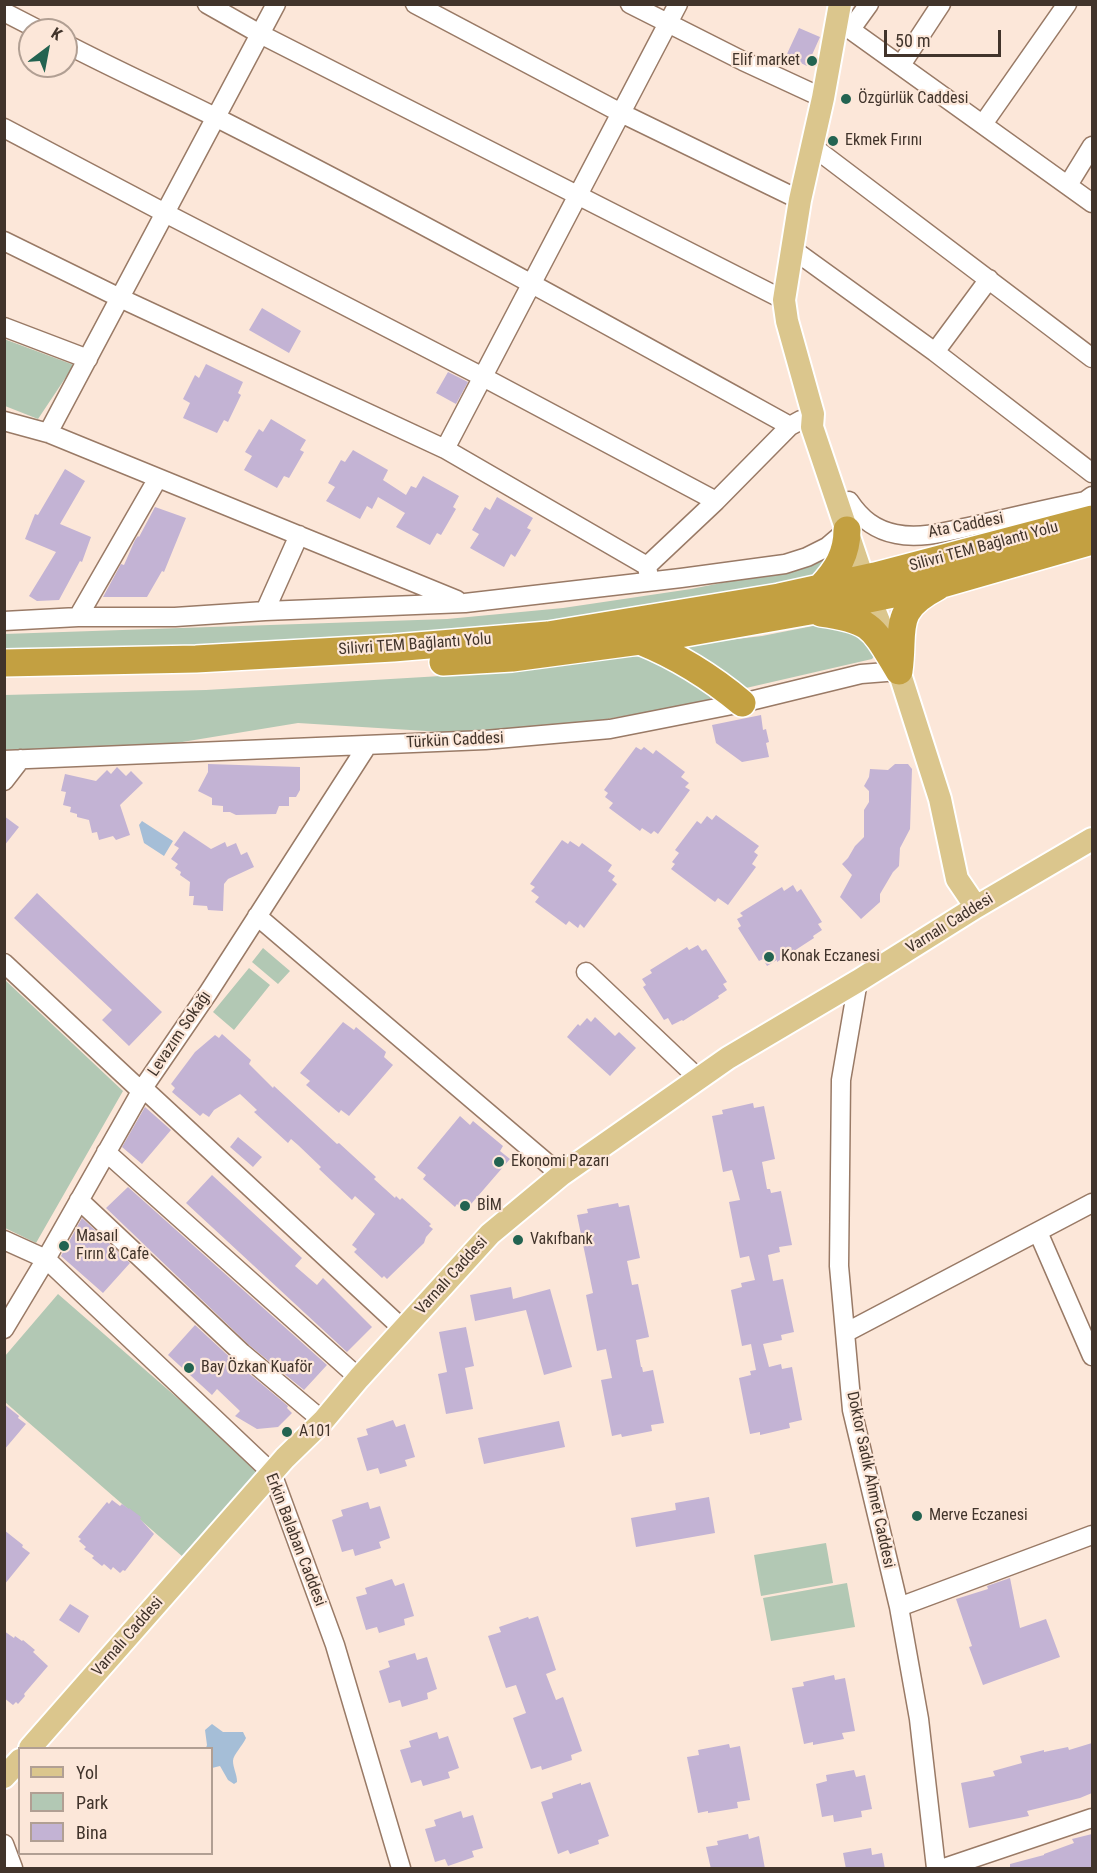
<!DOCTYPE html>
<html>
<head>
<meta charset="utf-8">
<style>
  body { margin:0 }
  #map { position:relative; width:1097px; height:1873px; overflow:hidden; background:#fce7d9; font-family:"Roboto Condensed",sans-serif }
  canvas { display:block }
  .frame { position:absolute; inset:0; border:6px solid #41342b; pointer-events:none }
  .legend { position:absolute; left:18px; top:1747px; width:195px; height:108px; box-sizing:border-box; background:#fce7d9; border:2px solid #b19f93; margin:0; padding:8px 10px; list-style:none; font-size:18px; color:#41342b }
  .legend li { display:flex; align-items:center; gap:12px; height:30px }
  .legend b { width:30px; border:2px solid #b19f93 }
  .north { position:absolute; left:18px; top:18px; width:60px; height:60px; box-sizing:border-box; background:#fce7d9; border:2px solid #b19f93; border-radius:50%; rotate:32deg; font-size:16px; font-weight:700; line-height:24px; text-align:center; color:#41342b }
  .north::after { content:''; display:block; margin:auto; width:21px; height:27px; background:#236351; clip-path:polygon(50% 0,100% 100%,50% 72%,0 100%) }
  .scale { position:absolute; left:884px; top:30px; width:117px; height:27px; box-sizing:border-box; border:3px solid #41342b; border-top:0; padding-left:8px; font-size:18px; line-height:21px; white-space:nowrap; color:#41342b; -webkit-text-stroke:4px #fce7d9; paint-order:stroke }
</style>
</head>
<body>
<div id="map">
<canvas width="1097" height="1873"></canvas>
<div class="frame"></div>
<ul class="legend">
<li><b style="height:8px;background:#dbc68d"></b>Yol</li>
<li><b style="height:16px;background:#b2c8b4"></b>Park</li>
<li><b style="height:16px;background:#c3b3d4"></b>Bina</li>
</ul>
<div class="north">K</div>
<div class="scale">50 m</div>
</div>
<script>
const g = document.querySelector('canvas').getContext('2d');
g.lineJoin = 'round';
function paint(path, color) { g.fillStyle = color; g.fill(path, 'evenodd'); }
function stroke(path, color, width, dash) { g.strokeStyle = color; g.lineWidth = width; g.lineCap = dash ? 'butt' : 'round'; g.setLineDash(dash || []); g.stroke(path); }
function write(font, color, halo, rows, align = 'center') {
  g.font = font + ' "Roboto Condensed",sans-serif'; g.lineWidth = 4.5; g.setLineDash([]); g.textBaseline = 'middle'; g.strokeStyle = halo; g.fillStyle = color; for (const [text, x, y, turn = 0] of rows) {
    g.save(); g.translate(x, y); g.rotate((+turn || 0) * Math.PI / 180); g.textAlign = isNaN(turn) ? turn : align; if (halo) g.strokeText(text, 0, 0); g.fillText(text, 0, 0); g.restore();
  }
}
const green = new Path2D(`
  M4,339L74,365L38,419L5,406Z
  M838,554L819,578L522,629L317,642L5,653L4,634L447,619L563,608L691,589L812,565Z
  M828,623H845L879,650L872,659L746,688L728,683L683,647L686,645L762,636Z
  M625,656L647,657L711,691L710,701L538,731L474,734L298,723L170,744L5,750L4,695L206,690L508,672Z
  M263,948L290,971L278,984L252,962Z
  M249,968L270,985L234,1030L213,1012Z
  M5,980L123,1091L36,1243L5,1228Z
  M58,1294L259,1469L183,1557L5,1402V1356Z
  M826,1543L833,1583L761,1596L754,1555Z
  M847,1583L855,1627L771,1641L763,1598Z`);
const water = new Path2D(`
  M142,821L173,841L164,856L144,843L139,825Z
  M212,1724L223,1732H243L246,1738C243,1745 233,1755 233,1761C233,1768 237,1774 237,1782L234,1784L228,1780L220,1766L212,1768V1748H206L207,1745L205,1730Z`);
const building = new Path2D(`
  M799,28L820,37L807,66L786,56Z
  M262,308L301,331L289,353L249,330Z
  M206,364L243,382L238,393L241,395L228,422L224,420L217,433L183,418L190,403L183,399L195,375L199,378Z
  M448,372L468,382L456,404L436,393Z
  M271,419L306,440L300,450L304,452L289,478L284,476L277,488L244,470L252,456L245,452L259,429L263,432Z
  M353,450L388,470L383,480L406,495L411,486L416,488L423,476L459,496L453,507L456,509L441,535L437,533L430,545L396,527L405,513L378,497L372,509L367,506L360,519L326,501L335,487L328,483L341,460L345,462Z
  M65,469L85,481L60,524L91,537L82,562L80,561L59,600L37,601L29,596L56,552L25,539L35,514L38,515Z
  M497,497L533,518L527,528L531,530L515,557L511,554L504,567L470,548L479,534L472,530L485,507L490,510Z
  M155,507L186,518L164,572L162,571L147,597H103L121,564L124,565L135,540L138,536L139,537Z
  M761,715L763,730L766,729L769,742L766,743L769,757L742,762L716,743L712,725Z
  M636,747L641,750L644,747L653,754L656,750L685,772L681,777L689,783L685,787L690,790L658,834L654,831L651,834L642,828L640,831L609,808L613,803L605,797L608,793L604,790Z
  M208,764L300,767V790L296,797H289V806H279L276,814L236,815L230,812H223V806L212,805V798L198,791L208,772Z
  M895,764H908L912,769L910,829L900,848L899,866L893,872L880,894V902L861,919L840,897L852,875L842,864L848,858L855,846L864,837V810L869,802V791L864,786L869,777L870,769L888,770Z
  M117,767L126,776L131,771L143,783L120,805L130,835L116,840L113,836L99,840L97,832L92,833L89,820L77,817V814L70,812L71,807L63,805L66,792L61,791L65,774L96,781L107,770L111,774Z
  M716,815L759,846L754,852L758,855L752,864L756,867L728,905L718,898L715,902L671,869L675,864L672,862L679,853L675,850L697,821L701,824L707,816L712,820Z
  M4,816L19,827L4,846Z
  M184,831L211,849L225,842L227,847L236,843L241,855L247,852L254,867L228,879L224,884L223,911L208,910L207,906L193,905L194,896H189L190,882L180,875L181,872L175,868L178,864L171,859L179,848L174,845Z
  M562,840L568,844L570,841L579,847L582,843L612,865L608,871L615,876L612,880L617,884L584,928L580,924L578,928L569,921L566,925L535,902L539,897L531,891L535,887L530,884Z
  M793,885L797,892L801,889L822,922L818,924L822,930L813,936L814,938L777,962V960L767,966L763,959L759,961L738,928L741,926L737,919L743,916L740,913L782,887L784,891Z
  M37,893L162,1012L129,1046L102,1020L112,1010L14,918Z
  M698,945L702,951L706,949L727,982L723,984L727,990L718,996L719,998L683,1021L682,1020L672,1025L668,1018L664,1020L643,987L646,985L642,979L652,973L650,970L687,947L689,950Z
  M595,1017L615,1036L619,1032L636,1048L610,1076L567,1037L578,1024L580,1026L587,1018L591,1022Z
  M343,1022L354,1030L356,1027L386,1052L384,1057L393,1065L349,1116L341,1110L339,1113L306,1085L310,1081L300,1073Z
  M222,1034L251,1060L249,1064L273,1088L274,1086L337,1144L339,1143L376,1177L374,1179L395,1198L396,1196L400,1200L402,1198L431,1224L429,1226L433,1229L426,1237L424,1243L387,1279L384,1276L382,1278L354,1252L357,1249L352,1245L375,1214L355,1196L352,1200L319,1169L321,1167L298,1145L291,1139L288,1143L254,1112L257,1110L240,1094L214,1110L209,1117L203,1113L200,1116L172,1092L175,1088L171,1084L195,1052L215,1035L219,1038Z
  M753,1103L754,1108L764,1106L775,1159L762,1162L767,1189H770L771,1193L781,1191L792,1245L779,1247L780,1252L768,1255L773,1281L783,1279L794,1332L781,1335L782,1340L763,1344L769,1367L781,1364L782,1369L792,1367L802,1420L789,1423L790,1428L760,1435V1432L750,1434L745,1409L739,1378L751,1375L750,1371L756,1370L751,1344L742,1346L731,1290L742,1287L741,1283L755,1280L749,1256L740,1258L729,1202L740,1200L732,1170L723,1172L712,1116L723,1114L722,1110Z
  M145,1107L171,1130L142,1164L122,1147Z
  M460,1116L470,1125L473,1121L503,1146L500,1151L510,1159L465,1211L457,1204L455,1207L423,1179L426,1175L417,1168Z
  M238,1137L262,1157L253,1167L230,1147Z
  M212,1175L302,1258L295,1266L317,1285L323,1278L372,1327L347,1352L186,1203Z
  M128,1187L327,1365L304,1390L249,1345L106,1208Z
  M618,1203L619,1207L629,1205L640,1258L627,1261L632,1285L638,1284L649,1337L636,1340L641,1367H642L643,1372L653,1370L664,1423L651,1425L652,1431L622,1437L621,1434L612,1436L607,1411L601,1380L612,1378L606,1349L597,1351L586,1295L593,1293L577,1215L588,1213L587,1209Z
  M82,1218L130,1263L103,1293L61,1256Z
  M511,1287L513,1299L550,1289L572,1367L544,1375L526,1310L475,1321L470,1295Z
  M195,1325L234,1361L288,1406L287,1408L292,1413L278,1427L257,1429L235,1416L240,1411L217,1389L212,1395L168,1355Z
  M466,1327L474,1366L465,1368L473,1409L446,1414L438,1374L447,1372L439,1332Z
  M4,1404L19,1416L18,1418L26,1424L4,1450Z
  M393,1420L396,1427L405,1424L415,1457L405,1460L407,1466L380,1474L378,1468L367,1471L357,1438L368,1435L366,1429Z
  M559,1421L565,1447L484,1464L478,1438Z
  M709,1497L715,1533L636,1547L631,1518L676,1510L675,1503Z
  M112,1500L120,1506L122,1504L129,1509V1508L141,1517L140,1519L154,1534L125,1571L123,1570L120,1573L113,1567L111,1570L104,1564L102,1566L92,1558L94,1556L84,1549L86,1547L79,1541L81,1539L78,1537L107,1502L109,1504Z
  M368,1502L370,1509L380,1506L390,1538L379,1542L381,1548L355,1556L353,1549L342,1552L332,1520L343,1516L341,1510Z
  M4,1530L23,1545L22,1547L30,1553L4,1585Z
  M1010,1578L1020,1628L1046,1619L1060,1657L983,1685L969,1647L972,1646L956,1599L988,1589L987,1586Z
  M392,1579L395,1586L404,1583L414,1616L404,1619L405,1625L379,1633L377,1627L366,1630L356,1597L367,1594L365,1588Z
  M70,1604L89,1616L79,1633L59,1620Z
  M538,1616L556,1670L546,1674L556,1700L563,1697L582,1751L571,1755L572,1760L542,1770L541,1766L531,1769L513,1718L526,1713L516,1685L506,1688L488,1636L501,1632L499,1627L528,1617L529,1619Z
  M4,1631L14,1638L15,1636L22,1641L23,1640L35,1650L33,1652L48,1666L24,1694L25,1696L18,1704L16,1702L13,1705L4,1698Z
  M415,1653L417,1660L427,1657L437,1689L427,1693L428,1699L402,1707L400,1700L389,1703L379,1671L390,1667L388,1661Z
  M834,1675L835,1680L845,1678L855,1731L842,1733L844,1739L813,1745V1742L804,1744L792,1688L804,1686L803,1682Z
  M437,1732L439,1739L448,1736L459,1768L448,1772L450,1778L423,1786L421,1780L411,1783L400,1750L411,1747L409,1741Z
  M1092,1743V1793L1080,1798L1027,1811L1029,1816L969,1828L961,1783L995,1776L993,1771L1022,1763L1020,1756L1044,1750V1752L1068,1747L1069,1750Z
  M729,1744L730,1748L740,1746L750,1800L737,1802L738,1808L708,1813V1811L698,1813L687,1757L699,1755L698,1750Z
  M854,1770L856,1777L865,1775L872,1809L861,1811L862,1817L834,1822L833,1815L822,1817L816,1784L827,1781L826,1775Z
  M590,1782L609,1836L598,1840L599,1844L570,1854L568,1850L558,1854L541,1802L553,1798L552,1793L581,1783V1785Z
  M461,1811L463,1818L473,1815L483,1848L472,1851L474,1857L448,1866L445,1859L435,1862L425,1829L436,1826L434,1820Z
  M748,1834L749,1839L759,1836L765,1869H711L706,1847L718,1845L717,1841Z
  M1092,1834V1869H1010V1864L1044,1855V1854L1074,1843L1072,1839Z
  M871,1848L872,1855L882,1853L885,1869H846L843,1853Z`);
const minor = new Path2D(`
  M207,4L260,34L784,300
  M415,4L621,113L800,200
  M630,4L743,61L823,98
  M4,12L39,30
  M837,20L1092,203
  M851,29L869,4
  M66,44C116,70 167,93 217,118C411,216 600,321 790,426
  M901,65L941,4
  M983,124L1067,4
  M4,128L165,213L483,377L716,501
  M812,146L1092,358
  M1068,185L1092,146
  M4,241L120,298L445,449L647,566
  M791,248L935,352L1092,473
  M4,327L88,359
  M935,352L989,279
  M4,421L48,433L457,600
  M48,433L276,4
  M445,449L678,4
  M849,501C861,519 875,530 896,534C924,540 955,529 982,524C1016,516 1051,508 1085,501L1092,496
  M649,578L647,566L716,501L790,426L801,420
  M265,611L299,535
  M78,617L158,478
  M4,621L78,617H175L265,611L465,603L681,578L785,564L807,557L827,547L847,530
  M4,760L485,740L610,729L742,703L861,674L899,671
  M4,781L21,759
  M257,916L561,1175
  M4,963L140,1090
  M586,972L699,1079
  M858,981L841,1080L839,1266L852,1410L899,1607L919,1719L936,1868
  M143,1088L403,1329
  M106,1152L359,1378
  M79,1200L242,1353L323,1421
  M1038,1232L1092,1356
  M4,1240L46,1259L272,1473L335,1645L401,1868
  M4,1329L46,1259L143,1088L208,993L367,746
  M845,1333L1092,1203
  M899,1607L1092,1535
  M4,1844L13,1868
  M944,1868L1092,1818`);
const major = new Path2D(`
  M840,4L823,98L800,200L784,300L787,321L813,414L812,427L870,599L899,671L940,799L957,879L976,907
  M30,1748L285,1458L323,1421L359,1378L490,1234L561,1175L728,1058L858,981L976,907L1092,839
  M4,1777L20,1760`);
const highway = new Path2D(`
  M821,587C837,570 847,554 847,530
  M821,613C873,620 873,628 899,671
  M640,641C677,656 711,677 742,703
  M443,662L512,658L640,641L810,611L942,584L1092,541
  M4,663L196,659L393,648L548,635L779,597L875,576L1092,519
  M899,671C905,628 891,611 937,587`);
const markers = [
  [812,61,6,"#236351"],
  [846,99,6,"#236351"],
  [833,141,6,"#236351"],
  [769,957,6,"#236351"],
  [499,1162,6,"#236351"],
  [465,1206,6,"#236351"],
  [518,1240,6,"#236351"],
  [64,1246,6,"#236351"],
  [189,1368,6,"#236351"],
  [287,1432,6,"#236351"],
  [917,1516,6,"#236351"]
];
const poiNames = [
  ["Elif market",800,61,"right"],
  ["Özgürlük Caddesi",858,99],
  ["Ekmek Fırını",845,141],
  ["Konak Eczanesi",781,957],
  ["Ekonomi Pazarı",511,1162],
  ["BİM",477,1206],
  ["Masaıl",76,1237],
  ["Fırın & Cafe",76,1255],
  ["Vakıfbank",530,1240],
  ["Bay Özkan Kuaför",201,1368],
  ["A101",299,1432],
  ["Merve Eczanesi",929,1516]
];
const streetNames = [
  ["Ata Caddesi",966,526,-11],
  ["Silivri TEM Bağlantı Yolu",984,547,-15],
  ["Silivri TEM Bağlantı Yolu",415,645,-4],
  ["Türkün Caddesi",455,741,-3],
  ["Varnalı Caddesi",950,924,-32],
  ["Levazım Sokağı",180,1034,-56],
  ["Varnalı Caddesi",452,1276,-48],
  ["Doktor Sadık Ahmet Caddesi",870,1480,78],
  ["Erkin Balaban Caddesi",295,1540,69],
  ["Varnalı Caddesi",128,1637,-49]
];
paint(green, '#b2c8b4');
paint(water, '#a5bed7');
paint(building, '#c3b3d4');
stroke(minor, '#997a66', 21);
stroke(major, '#fff', 26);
stroke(highway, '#fff', 30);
stroke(minor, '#fff', 18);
stroke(major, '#dbc68d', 22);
stroke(highway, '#c3a041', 27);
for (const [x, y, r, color] of markers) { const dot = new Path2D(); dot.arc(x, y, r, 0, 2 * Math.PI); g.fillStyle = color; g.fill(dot); stroke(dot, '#fce7d9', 2); }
write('16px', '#41342b', '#fce7d9', poiNames, 'left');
write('16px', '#41342b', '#fce7d9', streetNames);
</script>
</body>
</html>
